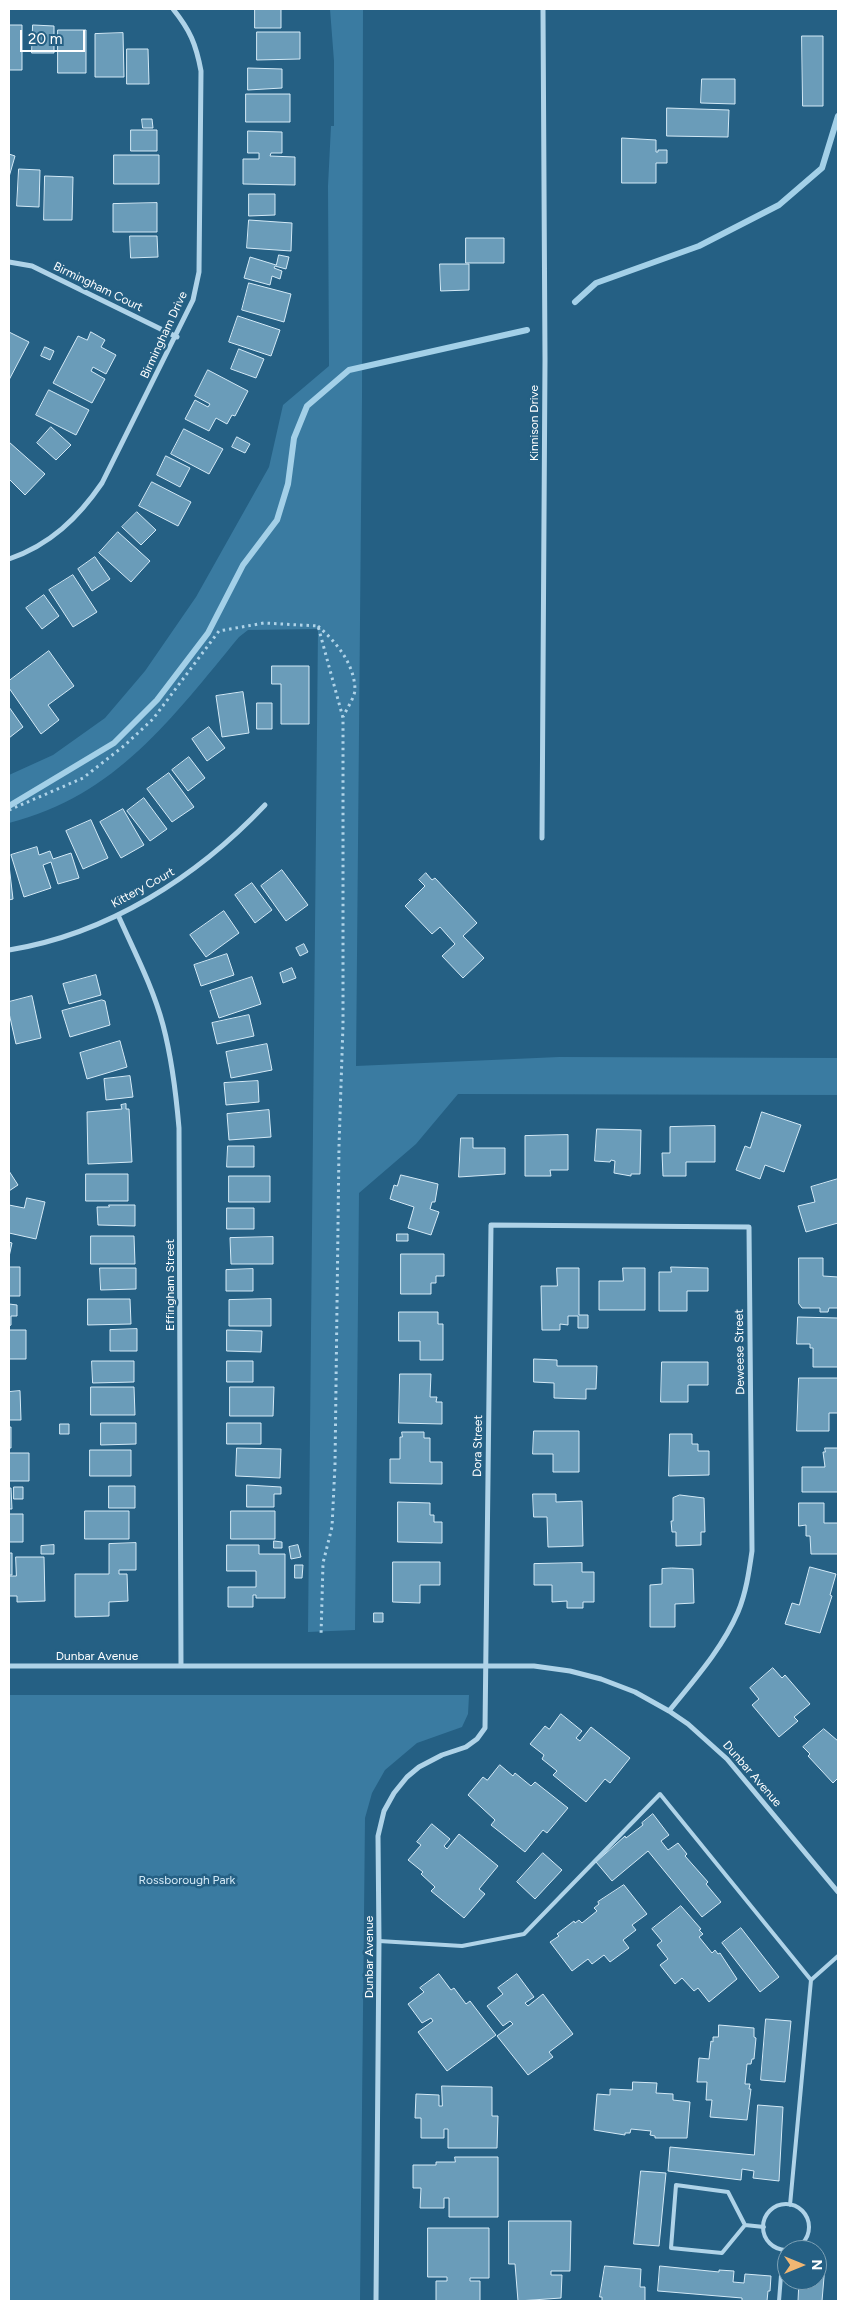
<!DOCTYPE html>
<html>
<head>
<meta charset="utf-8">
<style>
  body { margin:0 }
  #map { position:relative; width:847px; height:2310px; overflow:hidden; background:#256084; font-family:Figtree,sans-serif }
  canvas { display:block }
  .frame { position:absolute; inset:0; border:10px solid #fff; pointer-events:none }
  .north { position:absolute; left:777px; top:2240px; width:50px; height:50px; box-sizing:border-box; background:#256084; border:1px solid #7ca0b5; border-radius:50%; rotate:90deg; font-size:14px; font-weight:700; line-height:20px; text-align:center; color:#fff }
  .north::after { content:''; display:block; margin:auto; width:18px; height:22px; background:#f1b673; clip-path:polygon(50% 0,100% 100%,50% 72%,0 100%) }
  .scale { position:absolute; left:20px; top:30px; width:65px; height:22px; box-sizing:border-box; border:2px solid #fff; border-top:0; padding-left:6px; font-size:15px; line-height:18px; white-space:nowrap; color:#fff; -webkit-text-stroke:4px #256084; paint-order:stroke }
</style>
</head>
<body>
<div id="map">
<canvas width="847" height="2310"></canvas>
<div class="frame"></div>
<div class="north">N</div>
<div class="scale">20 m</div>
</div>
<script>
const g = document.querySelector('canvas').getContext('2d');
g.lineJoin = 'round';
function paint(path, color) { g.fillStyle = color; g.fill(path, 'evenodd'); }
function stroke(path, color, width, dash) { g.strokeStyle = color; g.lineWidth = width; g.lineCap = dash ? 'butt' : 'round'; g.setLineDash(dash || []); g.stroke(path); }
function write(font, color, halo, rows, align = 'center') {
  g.font = font + ' Figtree,sans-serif'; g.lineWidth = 5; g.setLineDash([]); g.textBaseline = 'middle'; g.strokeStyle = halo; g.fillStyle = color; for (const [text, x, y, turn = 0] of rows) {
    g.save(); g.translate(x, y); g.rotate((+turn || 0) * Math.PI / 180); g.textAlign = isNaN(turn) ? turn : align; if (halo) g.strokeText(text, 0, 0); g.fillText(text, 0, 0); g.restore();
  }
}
const green = new Path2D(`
  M330,9H363L362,398L356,1066L559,1057L838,1058V1095L458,1094L416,1144L359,1193L355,1630L308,1632L318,629L248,630L239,637C172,718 116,796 9,823V775L53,755L105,718L145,671L196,597L269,467L283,405L329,366L328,186L331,126H334V61Z
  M9,1695H469L468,1714L462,1727L417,1743L385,1770L372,1793L365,1818L360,2301H9Z`);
const stream = new Path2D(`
  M575,302L596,283L699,246L779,205L822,168L838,116
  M9,806L114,743L157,700L208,633L243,565L277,520L288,484L294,438L307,406L349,370L527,330`);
const building = new Path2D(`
  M255,9H281V28H255Z
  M9,25H22V70H9Z
  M33,25L54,26V53H32Z
  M58,30H86V73H58Z
  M257,32H300V59L257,60Z
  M123,33L124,77H95V34Z
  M802,36H823V106H803Z
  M127,49H148L149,84H127Z
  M248,68L282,69V88L248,90Z
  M702,79H735V104L701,103Z
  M246,94H290V122H246Z
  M667,108L729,110L728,137L667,136Z
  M142,119H152L153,128H143Z
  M131,130H157V151H131Z
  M248,131L282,132V153H271L270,156L295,157V185L243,184V159H259V153H248Z
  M622,138L656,140V152H658V150H667V163H656V183H622Z
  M9,154L15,156L9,177Z
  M114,155H159V184H114Z
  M19,169L40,170L39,207L17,206Z
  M45,176L73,177L72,220H44Z
  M249,194H275V215L249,216Z
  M157,203V232H113V204Z
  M249,220L292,223L291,251L247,248Z
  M130,236H157L158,257L131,258Z
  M466,238H504V263H466Z
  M279,255L289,257L286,269L275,266L274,268L282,271L280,279L272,276L270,285L244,278L250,257L276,265Z
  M440,264H469V290L441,291Z
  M249,283L291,294L284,322L242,310Z
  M238,316L280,330L271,356L229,342Z
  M9,332L29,342L9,380Z
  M91,332L105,340L101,347L116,355L106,374L93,367L91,371L105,379L92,403L53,383L78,336L87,340Z
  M45,347L54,351L50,360L41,356Z
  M239,349L264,359L256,378L231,369Z
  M208,370L248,391L235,416L232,415L227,424L216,418L209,431L185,419L195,400L208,407L210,404L195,396Z
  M49,390L89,410L76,435L36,415Z
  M51,427L71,445L56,460L37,443Z
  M184,429L223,449L209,474L171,454Z
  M237,437L250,444L245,453L232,447Z
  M9,442L45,474L25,495L9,479Z
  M166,456L190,468L180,487L157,475Z
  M152,482L191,502L178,526L139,506Z
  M137,512L156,530L141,545L122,527Z
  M118,532L150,561L131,582L99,553Z
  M95,557L110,579L92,591L78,569Z
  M73,575L97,612L73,627L49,590Z
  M44,595L59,616L42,629L26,608Z
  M49,651L74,686L48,705L59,720L41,734L9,688V681Z
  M272,666H309V724H281V684H272Z
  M243,692L249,733L222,737L216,696Z
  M257,703H272V729H257Z
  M9,707L23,727L9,738Z
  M209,727L225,748L207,761L192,739Z
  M189,757L205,778L188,791L172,770Z
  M169,773L194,807L172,822L147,789Z
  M144,798L167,829L150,841L127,811Z
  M123,809L144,845L121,858L100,822Z
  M91,820L108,858L83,869L66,831Z
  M37,847L39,855L50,851L53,859L71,853L79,878L58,884L51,862L43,865L51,888L24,897L11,855Z
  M9,865L13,899L9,900Z
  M282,870L308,905L286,921L261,886Z
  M426,873L432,880L435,878L477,923L463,936L484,958L463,978L442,956L455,944L440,927L432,934L405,906L425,886L419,880Z
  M252,883L272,910L255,923L235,895Z
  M224,911L239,933L206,957L190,935Z
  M304,944L308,952L300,956L296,948Z
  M227,954L234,975L201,986L194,965Z
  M292,968L296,978L283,983L280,973Z
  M96,975L101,995L69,1004L63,984Z
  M252,977L261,1004L219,1018L210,991Z
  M32,996L41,1038L16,1044L9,1013V1002Z
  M102,1000L105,1001L110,1025L70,1037L62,1011Z
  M249,1015L254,1036L217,1044L212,1023Z
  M120,1041L127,1067L87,1079L80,1053Z
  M267,1044L272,1070L231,1078L226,1052Z
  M130,1076L133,1097L106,1100L104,1079Z
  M258,1081L259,1102L226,1105L224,1083Z
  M126,1104V1109H129L132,1162L88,1164L87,1112L122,1109L121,1105Z
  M269,1110L271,1137L229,1140L227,1114Z
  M762,1112L801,1125L784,1172L765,1165L760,1179L736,1170L745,1146L750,1148Z
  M715,1126V1162H686V1176H663L662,1153H670V1127Z
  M597,1129L641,1130L640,1174H631V1176L614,1173L615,1161L611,1160L610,1162L595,1161Z
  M568,1135V1170H550L551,1176H525V1136Z
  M461,1138H473V1148H505V1174L459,1177Z
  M228,1146H254V1167H227Z
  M9,1171L18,1185L9,1191Z
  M86,1174H128V1201H86Z
  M401,1175L438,1184L435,1202H432L430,1209L439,1212L431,1235L408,1228L414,1207L390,1199L394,1185L397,1186Z
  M229,1176H270V1202H229Z
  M838,1179V1223L806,1232L798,1206L815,1202L811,1187Z
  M27,1198L45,1202L36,1239L9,1233V1205L24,1208Z
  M109,1205H135V1226L98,1225L97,1207H109Z
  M227,1208H254V1229H227Z
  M397,1234H408V1241H397Z
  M91,1236H134L135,1264H91Z
  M273,1237V1264H231L230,1238Z
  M9,1242L12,1243L9,1257Z
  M401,1254H444V1276H436V1283H431V1294H401Z
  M799,1258H823V1276L838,1277V1308H829L828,1312H820V1308H802L799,1304Z
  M9,1267H20V1296H9Z
  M671,1267L708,1268V1291H687V1311H659V1272H671Z
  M100,1268H136V1289L101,1290Z
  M557,1268H579V1315H588V1328H578V1316H568V1325L560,1324V1330H542L541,1286H557Z
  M623,1268H645V1310H599V1281H623Z
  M253,1269V1291H226V1270Z
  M88,1299H130L131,1324L88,1325Z
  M271,1299V1326H229V1300Z
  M9,1304L17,1305V1316H11V1325L9,1326Z
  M399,1312H438V1324H443V1360H420V1341H399Z
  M798,1317L838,1318V1367H813V1348H810V1344H797Z
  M137,1329V1351H110V1330Z
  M9,1330H26V1359H9Z
  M227,1330L262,1331L261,1352L227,1351Z
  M534,1359L557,1360V1366H597L596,1389H586V1399L554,1398V1383L534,1382Z
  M92,1361H134V1382L93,1383Z
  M227,1361H253V1382H227Z
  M662,1362H708V1385H688V1402H661Z
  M400,1374H431L430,1397H437L436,1402H442V1424L399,1423Z
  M799,1378H838V1413H829V1431H797Z
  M91,1387H134L135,1415H91Z
  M230,1387H274L273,1416H230Z
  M20,1391L21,1420H9V1392Z
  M101,1423H136V1444L101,1445Z
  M227,1423H261V1444H227Z
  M60,1424H69V1434H60Z
  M9,1427H11V1448H9Z
  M534,1431H579V1472H553V1454H533Z
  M402,1432H424V1438H430V1462H442V1484L390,1483V1459H400V1437H402Z
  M670,1434H692V1444H698V1451H709V1475L669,1476Z
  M237,1448L281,1449L280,1478L236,1476Z
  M825,1448H838V1492H802V1467H825L823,1452H825Z
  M90,1450H131V1476H90Z
  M9,1453H29V1481H9Z
  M247,1485L281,1487V1494H274V1507H247Z
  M109,1486H135V1508H109Z
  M14,1487H23V1499H14Z
  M9,1488H11L12,1509H9Z
  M533,1494H556V1502L582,1501L583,1546L548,1547L547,1517H534Z
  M680,1495L704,1498L705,1532H701V1545L676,1546V1532H672L671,1521H673V1498Z
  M398,1502L430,1503V1515H434V1522H442V1543L398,1542Z
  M799,1503H824V1523H838V1554H811L810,1536H806V1525L799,1526Z
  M85,1511H129V1539H85Z
  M231,1511H275V1539H231Z
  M9,1514H23V1542H9Z
  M274,1541L282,1542V1548H274Z
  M136,1543V1570H119V1574H127L128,1601L109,1602V1616L75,1617V1574H109V1544Z
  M54,1545V1554H41V1546Z
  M227,1545H259V1554H285V1598H256V1595H253V1607H228V1587H256V1571H227Z
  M298,1545L301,1557L291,1559L289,1547Z
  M9,1553H12V1575H9Z
  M16,1557H44L45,1601L17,1602V1596H9V1576H16Z
  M393,1562H440V1585H420V1603L393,1602Z
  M582,1563V1572H594V1602H583V1608H567V1601L552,1602V1585H534V1564Z
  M295,1565H303L302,1578H295Z
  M810,1567L836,1574L830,1595L832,1596L820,1633L785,1624L792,1603L799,1605Z
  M672,1568L693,1569L694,1603L675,1604V1627H650V1585L662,1584V1569Z
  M374,1613H383V1622H374Z
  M773,1668L782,1678L785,1675L810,1704L794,1717L798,1721L779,1737L752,1705L759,1699L750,1688Z
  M561,1714L582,1731L576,1738L580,1741L591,1727L630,1758L610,1783L605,1779L586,1802L553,1775L557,1771L542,1759L544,1755L530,1744L545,1726L549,1729Z
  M824,1729L838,1741V1778L833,1783L808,1756L810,1754L803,1747Z
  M500,1765L513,1776L515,1773L531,1786L535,1782L568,1808L547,1833L543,1830L525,1852L491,1825L495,1820L468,1795L483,1777L487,1780Z
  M653,1814L669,1835L661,1841L668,1850L678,1843L687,1854L685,1856L708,1882L706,1884L721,1902L702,1917L648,1851L612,1881L596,1862L625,1836L626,1838L643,1825L642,1823Z
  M432,1824L450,1839L444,1846L447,1849L459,1834L498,1866L479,1889L485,1894L464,1918L431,1891L435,1887L421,1874L423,1872L408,1860L421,1845L417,1842Z
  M543,1853L562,1870L535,1899L517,1882Z
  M624,1885L647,1914L632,1925L636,1930L623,1940L629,1948L610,1962L604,1955L592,1964L588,1959L572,1971L550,1942L559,1936L557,1934L574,1921L575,1923L579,1920L582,1923L597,1911L594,1908L599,1904L598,1902Z
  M681,1906L701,1929L699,1930L703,1934L699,1937L712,1953L715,1950L718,1954L720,1953L737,1979L709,2002L698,1988L694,1991L682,1978L675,1984L660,1965L668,1959L657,1945L662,1941L652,1929Z
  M741,1928L779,1977L760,1992L722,1943Z
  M439,1974L451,1990L454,1988L466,2004L470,2001L496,2035L447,2071L418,2032L433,2021L431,2018L422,2023L408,2004L424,1992L420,1988Z
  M517,1974L534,1997L525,2003L528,2006L543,1994L573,2034L549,2052L553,2057L528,2075L497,2036L513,2024L510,2021L503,2026L487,2006L503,1994L498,1988Z
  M766,2019L791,2021L785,2082L761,2080Z
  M719,2025L754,2028V2037L756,2038L754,2059H752L751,2064H747L745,2084H750L749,2089H751L747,2120L710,2117L712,2100H706L707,2082H697L699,2058L709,2059L711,2041L713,2042V2037H718Z
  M633,2082L657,2083L656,2093L673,2094V2100L690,2102L687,2138H655V2136L650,2135L651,2131L631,2129L630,2133H625V2135L594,2130L597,2094L610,2095V2089L632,2090Z
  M442,2086L492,2087V2116H498L497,2148H448V2129H444V2138H421V2118H415L416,2094L439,2095V2106H442Z
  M758,2105L783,2107L779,2181L753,2178L754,2171L742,2169L741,2180L668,2171L670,2147L754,2155Z
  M455,2157H498V2217H449V2198H444V2208H420L421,2188H413V2165H436V2162H455Z
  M641,2171L666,2173L659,2246L634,2244Z
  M509,2221H571L570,2271H551V2275H562L561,2298L518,2301L515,2264H509Z
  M428,2228H489V2278H470V2281H480V2301H436V2281H447V2277H428Z
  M817,2264L825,2265L822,2301H798L799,2280H817Z
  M605,2266L641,2269L640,2287H645V2301H602V2297H600Z
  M660,2266L719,2272V2270L734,2271L733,2282L744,2283L745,2274L771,2276L770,2291H768L767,2301H742V2298L658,2291Z`);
const path = new Path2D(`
  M318,626C336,642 354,663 355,689C355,697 346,710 343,717
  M9,810L83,778L125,745L153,719L219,631L264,623L318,626L343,718V1025L339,1146L335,1465L332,1527L323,1563L321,1636`);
const lane = new Path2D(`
  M379,1941L462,1946L524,1934L660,1794L811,1980L790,2205
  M811,1980L838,1956
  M763 2227a23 23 0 1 1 46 0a23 23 0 1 1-46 0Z
  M745,2225L722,2253L671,2248L676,2185L728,2192L745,2225L764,2227
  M779,2301L783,2250`);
const street = new Path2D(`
  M9,262L32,266L177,337
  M9,559C50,545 78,518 102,483L193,300L199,272L201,71C196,44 190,30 173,9
  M542,838L545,360L543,9
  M118,915C134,951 153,987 163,1025C172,1059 176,1093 179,1128L181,1666
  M9,950C108,934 197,877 265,805
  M9,1666H534L570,1671L601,1679L635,1692L669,1711L688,1724L727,1759L838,1892
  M376,2301L379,1941L378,1836L384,1811L394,1793L407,1777L419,1767L442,1755L466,1747L477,1739L485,1728L491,1225L749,1227L752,1551C749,1572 746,1593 738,1612C722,1649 694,1680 669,1711`);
const streetNames = [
  ["Birmingham Court",98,287,26],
  ["Birmingham Drive",164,335,-65],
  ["Kinnison Drive",534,423,-90],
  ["Kittery Court",143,888,-29],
  ["Effingham Street",170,1285,-90],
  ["Deweese Street",740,1352,-91],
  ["Dora Street",478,1446,-89],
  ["Dunbar Avenue",97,1656],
  ["Dunbar Avenue",752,1774,49],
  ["Dunbar Avenue",369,1957,-90]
];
const parkNames = [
  ["Rossborough Park",187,1880]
];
paint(green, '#3a7ba1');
stroke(stream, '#a3d0e8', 6);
paint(building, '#6a9cb9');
stroke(building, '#d3e9f6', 1);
stroke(path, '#afd3e8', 3, [2.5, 4]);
stroke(lane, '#afd3e8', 4);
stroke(street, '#afd3e8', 5);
write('12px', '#fff', '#256084', streetNames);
write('12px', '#d3e9f6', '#256084', parkNames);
</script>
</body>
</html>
